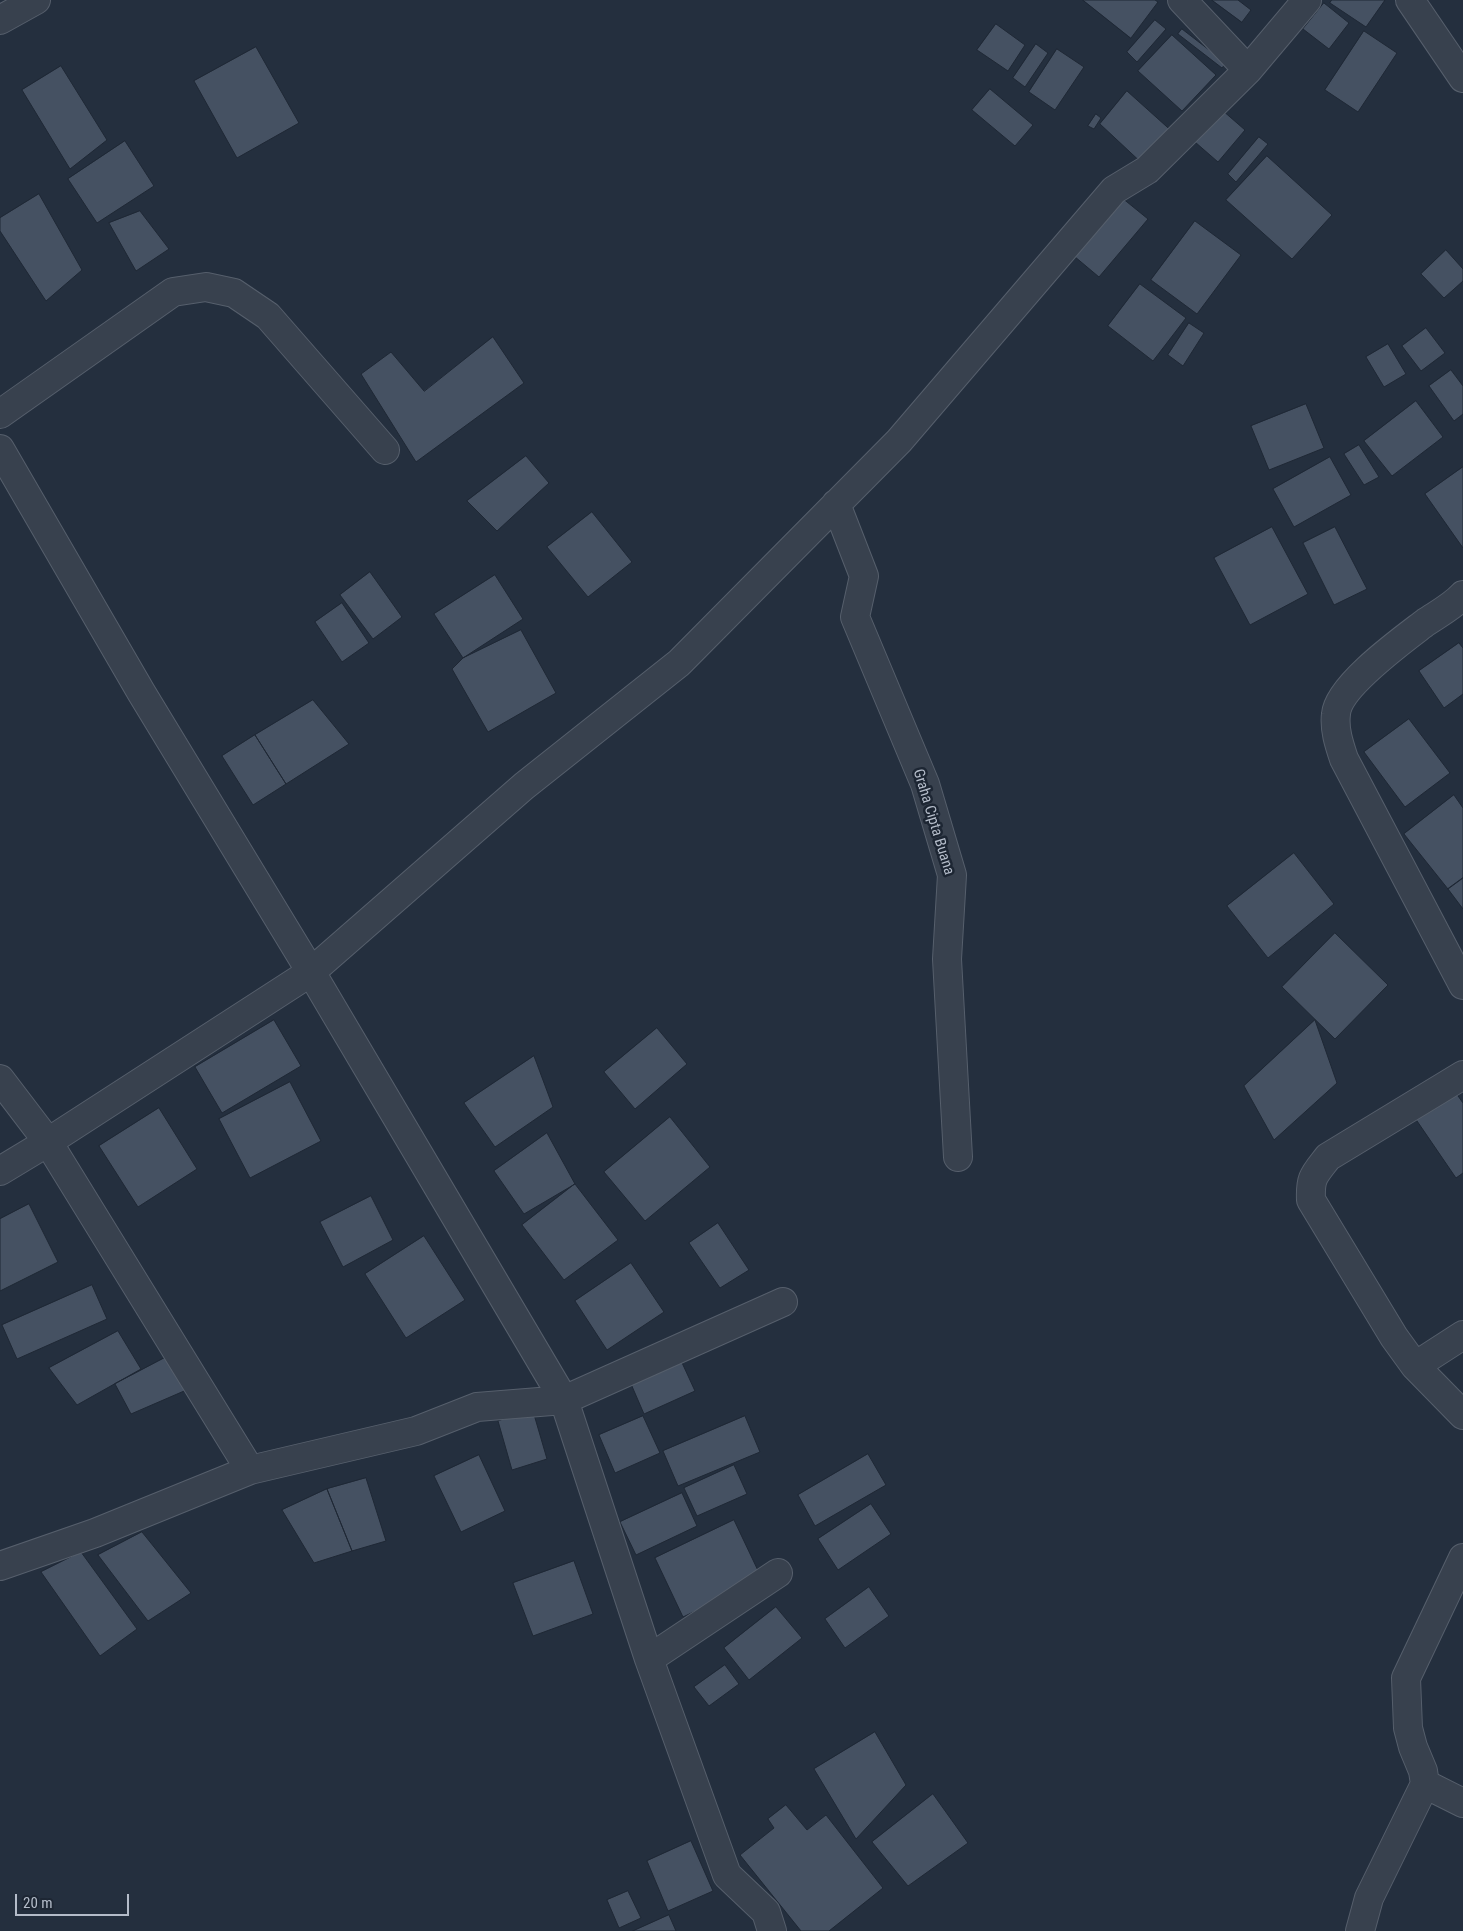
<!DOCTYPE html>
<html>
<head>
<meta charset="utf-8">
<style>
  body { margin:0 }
  #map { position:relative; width:1463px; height:1931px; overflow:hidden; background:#242f3e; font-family:"Roboto Condensed",sans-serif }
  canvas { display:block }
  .scale { position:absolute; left:15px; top:1894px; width:114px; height:22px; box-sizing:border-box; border:2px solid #b4bcc9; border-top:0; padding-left:6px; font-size:15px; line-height:18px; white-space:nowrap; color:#b4bcc9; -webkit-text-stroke:4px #1d2633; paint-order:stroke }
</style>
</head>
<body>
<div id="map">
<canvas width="1463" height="1931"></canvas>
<div class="scale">20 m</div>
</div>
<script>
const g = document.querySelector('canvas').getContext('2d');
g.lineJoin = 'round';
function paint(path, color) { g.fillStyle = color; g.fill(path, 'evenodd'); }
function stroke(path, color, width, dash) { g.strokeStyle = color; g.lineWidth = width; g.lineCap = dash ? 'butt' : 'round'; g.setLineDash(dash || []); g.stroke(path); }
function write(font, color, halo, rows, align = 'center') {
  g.font = font + ' "Roboto Condensed",sans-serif'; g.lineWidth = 5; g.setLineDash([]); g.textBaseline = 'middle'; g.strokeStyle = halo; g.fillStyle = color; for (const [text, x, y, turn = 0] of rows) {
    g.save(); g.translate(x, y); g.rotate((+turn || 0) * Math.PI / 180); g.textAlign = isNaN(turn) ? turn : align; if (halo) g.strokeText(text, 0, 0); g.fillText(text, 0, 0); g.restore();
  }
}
const building = new Path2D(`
  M1083,0H1155L1158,2L1131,38Z
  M1212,0H1238L1251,10L1242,22Z
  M1332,0H1385L1366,27L1330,3Z
  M1324,3L1349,23L1329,49L1303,29Z
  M1155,20L1166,29L1137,62L1127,52Z
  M996,24L1025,45L1008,71L977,50Z
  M1182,29L1226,63L1222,68L1178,34Z
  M1364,31L1397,53L1358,112L1325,90Z
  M1172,35L1216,75L1182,111L1138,71Z
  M1036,44L1048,53L1025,87L1013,78Z
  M256,47L299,123L237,158L194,81Z
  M1057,49L1084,67L1055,110L1029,92Z
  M61,66L107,140L70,169L22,90Z
  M990,89L1033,125L1015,146L972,110Z
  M1127,91L1176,135L1146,167L1100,124Z
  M1222,110L1245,130L1218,162L1195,142Z
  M1096,114L1101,118L1094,129L1088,126Z
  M1259,137L1268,144L1236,182L1228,174Z
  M125,141L154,186L97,223L68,179Z
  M1267,156L1332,215L1292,259L1226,200Z
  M1116,193L1148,219L1099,277L1068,251Z
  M39,194L82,270L46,301L0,231V218Z
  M140,211L169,249L136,271L109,223Z
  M1195,221L1241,255L1197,314L1151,280Z
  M1446,250L1463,269V281L1444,298L1421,274Z
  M1140,284L1186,318L1153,361L1108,326Z
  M1189,323L1204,333L1183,366L1168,355Z
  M1426,328L1445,353L1421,371L1402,346Z
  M493,337L524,383L416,462L361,374L391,352L424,391Z
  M1388,344L1406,374L1384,387L1366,357Z
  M1451,370L1463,386V414L1454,421L1429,386Z
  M1416,401L1443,437L1392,476L1364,441Z
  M1306,404L1324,448L1269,470L1251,426Z
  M1359,445L1379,477L1364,485L1344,454Z
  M526,456L549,483L497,531L467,501Z
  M1330,457L1351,495L1294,527L1273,489Z
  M1463,467V548L1425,494Z
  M592,512L632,562L588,597L547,547Z
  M1272,527L1308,594L1250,625L1214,558Z
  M1335,527L1367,589L1334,605L1303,543Z
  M370,572L402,617L373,639L340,595Z
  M495,575L523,619L463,658L434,614Z
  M342,603L369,643L342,662L315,622Z
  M521,630L556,693L488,732L452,669L463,658Z
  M1459,643L1463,648V694L1444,708L1419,671Z
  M313,700L349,744L286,784L255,735Z
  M1409,719L1450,773L1405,807L1364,752Z
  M255,735L286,784L253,805L222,756Z
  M1454,795L1463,808V878L1448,889L1404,834Z
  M1294,853L1334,904L1268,958L1227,906Z
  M1463,878V909L1448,889Z
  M1335,933L1388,985L1335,1039L1282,987Z
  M274,1020L301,1066L222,1113L195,1067Z
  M1315,1020L1337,1083L1274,1140L1244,1086Z
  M657,1028L687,1064L635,1109L604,1072Z
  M534,1056L553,1107L495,1147L464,1103Z
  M290,1082L321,1141L250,1178L219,1119Z
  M1456,1093L1463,1103V1173L1456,1178L1415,1118Z
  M159,1108L197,1169L138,1207L99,1146Z
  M670,1117L710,1167L645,1221L604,1172Z
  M547,1133L575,1184L524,1214L494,1171Z
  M575,1184L618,1240L564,1280L522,1225Z
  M371,1196L393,1240L343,1267L320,1222Z
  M29,1204L58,1262L0,1291V1219Z
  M718,1223L749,1270L720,1288L689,1243Z
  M424,1236L465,1300L406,1338L365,1274Z
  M631,1263L664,1312L607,1350L575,1301Z
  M92,1285L107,1319L17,1359L2,1325Z
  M118,1331L141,1369L77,1405L49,1368Z
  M174,1353L191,1388L131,1414L115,1384Z
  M678,1354L695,1391L644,1414L628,1377Z
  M533,1411L547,1459L512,1470L498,1421Z
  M643,1416L660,1453L615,1473L599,1435Z
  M745,1416L760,1452L678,1486L663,1451Z
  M868,1454L886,1485L815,1526L798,1495Z
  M479,1455L505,1511L461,1532L434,1476Z
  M734,1465L747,1494L697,1516L684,1488Z
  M366,1478L386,1541L352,1551L327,1489Z
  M327,1489L352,1551L314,1563L282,1510Z
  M682,1493L697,1526L636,1555L620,1522Z
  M871,1504L891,1534L838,1570L818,1539Z
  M734,1520L762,1579L683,1617L655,1558Z
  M142,1532L191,1593L148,1621L98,1555Z
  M81,1552L137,1629L100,1656L41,1572Z
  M574,1561L593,1614L533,1636L513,1583Z
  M869,1587L889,1616L845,1648L825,1619Z
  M776,1607L802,1638L749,1680L724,1648Z
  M725,1665L739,1684L709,1706L694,1687Z
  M875,1732L906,1785L856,1839L814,1769Z
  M933,1794L968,1843L908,1886L872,1842Z
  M786,1805L807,1830L826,1815L883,1888L829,1931H801L740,1855L774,1828L768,1819Z
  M691,1841L713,1891L668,1911L647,1861Z
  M628,1891L641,1918L619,1928L607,1900Z
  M669,1915L676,1931H633Z`);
const minor = new Path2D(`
  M1182,0L1248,70
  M0,20L36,0
  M0,414L173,292L206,287L234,293L268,316L385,450
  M0,449L141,692L311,972L564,1400L649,1659L727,1875L766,1912L772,1931
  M836,504L864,576L855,617L925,784L952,875L947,959L958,1157
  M1463,595C1453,606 1438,614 1426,622C1404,639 1338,686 1336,714C1334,729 1339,744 1344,759L1463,985
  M1463,1075L1328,1157C1314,1175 1310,1177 1311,1200L1394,1337L1415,1366L1463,1335
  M0,1079L48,1142L250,1470
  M0,1171L48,1142L311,972L524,786L679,663L899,441L1114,190L1147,170L1248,70L1307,0
  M1415,1366L1463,1415
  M0,1566L95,1533L250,1470L416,1431L477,1407L564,1400L783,1302
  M649,1659L778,1573
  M1425,1784L1463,1803
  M1360,1931L1369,1898L1425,1784L1423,1771L1413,1747L1408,1728L1406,1678L1463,1558`);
const tertiary = new Path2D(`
  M1410,0L1463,78`);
const streetNames = [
  ["Graha Cipta Buana",933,822,73]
];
paint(building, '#455162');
stroke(building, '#1f2835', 1);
stroke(minor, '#565f6c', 30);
stroke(tertiary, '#565f6c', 30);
stroke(minor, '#38414e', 28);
stroke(tertiary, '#38414e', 28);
write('15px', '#b4bcc9', '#1d2633', streetNames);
</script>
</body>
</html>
